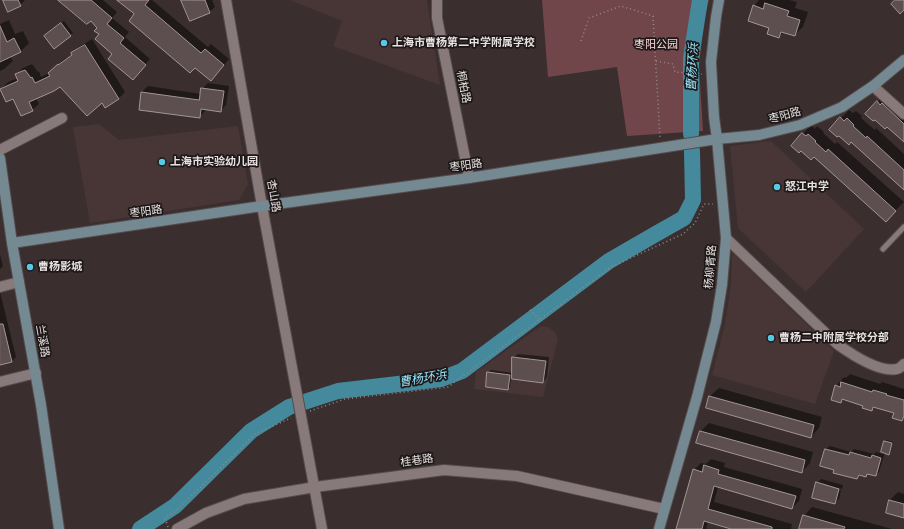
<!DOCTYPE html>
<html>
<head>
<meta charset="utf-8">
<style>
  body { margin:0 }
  canvas { display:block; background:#3a2e2f }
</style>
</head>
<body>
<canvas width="904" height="529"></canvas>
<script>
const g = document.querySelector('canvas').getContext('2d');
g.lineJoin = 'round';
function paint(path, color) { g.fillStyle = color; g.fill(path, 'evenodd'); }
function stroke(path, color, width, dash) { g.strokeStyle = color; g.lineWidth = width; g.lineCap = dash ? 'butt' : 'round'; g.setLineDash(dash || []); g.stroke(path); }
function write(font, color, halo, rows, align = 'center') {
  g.font = font + ' "Varela Round","Noto Sans SC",sans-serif'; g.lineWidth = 3.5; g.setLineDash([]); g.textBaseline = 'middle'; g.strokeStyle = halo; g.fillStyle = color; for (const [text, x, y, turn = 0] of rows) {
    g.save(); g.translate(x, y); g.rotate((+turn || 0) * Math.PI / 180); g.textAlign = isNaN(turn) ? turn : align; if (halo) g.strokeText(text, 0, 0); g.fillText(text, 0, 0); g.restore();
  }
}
const built = new Path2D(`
  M290,0H427L440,85L333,46L342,21Z
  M99,124L119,140L238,126L248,184L239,200L90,223L73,127Z
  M771,141L864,229L806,292L738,228L730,146Z
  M732,252L834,351L815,404L712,375L725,324L731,284Z
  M541,326L548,327L555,332L558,339L543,397L474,389L476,372Z`);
const green = new Path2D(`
  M542,0H709L704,20L699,65L703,131L627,136L617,67L548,77Z`);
const shadow = new Path2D(`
  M4,0H25L20,5Z
  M60,0H103L117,12L112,18L129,32L125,37L150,59L138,73L113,54L100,34L98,28L92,19Z
  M119,0H152L208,47L211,44L229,59L217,74L135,14Z
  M182,0H212L215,7L209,12Z
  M759,0H789L797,2L795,8L808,12L803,27L794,35L784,32L779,37L754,6Z
  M9,20L15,34L23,31L29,43L20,52L10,56L13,61L4,69L0,71V24Z
  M64,21L73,33L70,35L48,33Z
  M92,39L125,92L118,99L60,86L36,98L39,104L32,110L1,89L8,82L18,78L17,74L23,68L32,64L38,72L39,71L41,77L49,73L65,58V59L73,54L79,47Z
  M208,83L229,86L226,105L220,111L205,109V111L199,117L140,109L142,92L148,86L201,94L202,89Z
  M886,94L889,97L891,95L904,108V141L877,102Z
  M849,110L853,113L856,111L862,116L861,118L875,130L876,128L904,154V189L851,141L830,130Z
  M811,125L815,129L817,126L824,132L823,133L835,144L837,142L904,202L894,212L814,156L792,146Z
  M0,255L3,266L0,269Z
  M0,292L16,357L12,361L0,364Z
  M518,354L549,357L547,377L543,382L511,378L510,387L508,389L488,373L491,370L513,373V358Z
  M850,374L880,384L882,382L904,389V418L902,420L895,413L875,407L872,410L864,405L844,399L840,402L836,386L844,377L846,378Z
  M719,388L822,417L819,428L811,437L707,408L710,396Z
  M709,423L813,452L810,463L802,472L697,443L701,431Z
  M886,440L893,442L890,453L889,454L885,452L879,472L876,475L868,473L865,476L861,475L857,478L835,469L826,449L830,446L851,452L854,449L874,454L876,452L882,454Z
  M711,459L725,463L724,467L802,489L799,501L792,508L718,487L714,502L792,524L791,529H735L708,521L706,529H677L694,470L701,463L706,464Z
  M821,479L843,485L842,489L818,482V484L841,490L839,499L834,503L817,483Z
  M898,492L904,494V517L890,500Z
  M812,507L892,529H808L804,516Z`);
const river = new Path2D(`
  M691,134V58L700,0
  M140,529L175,506L251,431L289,407L338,391L441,379L462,371L609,261L654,235L684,218L693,200L692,151`);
const building = new Path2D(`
  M3,0H18L21,6L8,12Z
  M58,0H91L112,18L107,24L124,38L120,43L146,65L133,80L108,59L112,54L95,39L99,34L94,31L97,28L91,21L87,24Z
  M117,0H149L145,5L201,53L205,49L224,65L211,81L195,68L190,73L129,21L134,14Z
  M181,0H205L210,13L190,21Z
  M895,0H904V10L900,14L891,4Z
  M765,3L789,11L787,16L800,20L795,36L781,32L779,38L767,34L769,28L748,21L753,5L763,9Z
  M61,23L71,36L54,49L44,36Z
  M0,26L7,42L14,38L21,52L0,62Z
  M85,45L119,99L105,108L102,103L87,116L60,87L54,91L29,102L33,111L21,116L13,99L6,102L0,89L18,81L15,74L25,70L31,78L32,77L35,83L50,76L48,73L58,64V65L72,55L71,53Z
  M201,88L224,91L221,112L201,109L200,118L139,110L141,92L199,100Z
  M877,101L880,105L882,103L904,124V142L887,127L885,129L875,120L873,121L865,114Z
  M840,117L844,121L847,118L854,125L853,126L866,138L867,136L904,170V190L851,142L849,145L839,136L837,137L829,130Z
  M802,133L806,136L808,134L816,141L815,142L826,152L828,149L896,211L886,222L814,157L811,160L801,151L799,153L791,146Z
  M0,324H3L12,362L0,365Z
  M512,357L546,361L543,383L512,379Z
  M487,372L510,375L508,390L486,387Z
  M841,382L872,392L873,390L887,394L886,395L904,400V416L902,421L892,418L894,413L873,407L872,411L862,408L863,406L842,399L841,403L831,400L835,385L840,387Z
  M709,396L814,425L811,438L706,408Z
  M700,431L805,460L802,473L696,443Z
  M884,441L892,443L889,455L881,452Z
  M825,449L849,455L850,452L871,458L872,455L881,458L876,476L867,474L866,477L859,475L857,479L833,473L834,470L820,466Z
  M704,465L719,470L718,474L796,496L792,509L714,486L708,509L772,527V529H731L704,521L702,529H676L693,469L702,472Z
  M816,482L839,489L835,504L812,498Z
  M889,500L904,504V518L886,513Z
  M803,515L845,527L844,529H799Z`);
const path = new Path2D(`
  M581,41L589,18L621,6L653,16L660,138
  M656,61L673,64L675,72L702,74
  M530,310L540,320
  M310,411L345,399L448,387L611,267L683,234L695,223L704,204H713
  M168,527L165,518L177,510L255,434L291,418`);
const lane = new Path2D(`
  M883,249L904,227`);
const street = new Path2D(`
  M226,0L262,206L322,529
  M437,0V18L469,178
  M873,86L904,114
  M0,150L62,118
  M726,238L837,344C851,354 879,373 897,369C899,369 902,366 904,364
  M0,287L19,282
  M0,382L36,373
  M177,529L206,513L244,499L315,487L444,470L517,476L664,509`);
const secondary = new Path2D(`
  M0,158L12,243L41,405L59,529
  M12,243L262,206L469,178L717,139L759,135L800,125L842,107L873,86L904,60
  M659,529L697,397L716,322L722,285L726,238L717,139L714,117L711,62L716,17L719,0`);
const markers = [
  [384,43,4,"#59c8e4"],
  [162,162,4,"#59c8e4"],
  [777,187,4,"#59c8e4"],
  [30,267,4,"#59c8e4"],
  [771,338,4,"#59c8e4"]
];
const poiNames = [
  ["上海市曹杨第二中学附属学校",392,43],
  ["上海市实验幼儿园",170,162],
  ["怒江中学",785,187],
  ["曹杨影城",38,267],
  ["曹杨二中附属学校分部",779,338]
];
const parkNames = [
  ["枣阳公园",656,45]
];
const streetNames = [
  ["桐柏路",463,87,79],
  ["枣阳路",785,116,-15],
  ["枣阳路",466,166,-8],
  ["杏山路",273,196,80],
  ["枣阳路",146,212,-8],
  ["杨柳青路",711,267,-85],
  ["兰溪路",42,341,80],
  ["桂巷路",417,461,-8]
];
const waterNames = [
  ["曹杨环浜",693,67,-87],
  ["曹杨环浜",423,379,-10]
];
paint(built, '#483536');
paint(green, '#71464a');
paint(shadow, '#0007');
stroke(river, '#448a9c', 16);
paint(building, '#5d4f50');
stroke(building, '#a39495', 1);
stroke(lane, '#554b4c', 7);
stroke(street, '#554b4c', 12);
stroke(secondary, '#554b4c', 12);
stroke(path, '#948a8a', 1.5, [1, 3]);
stroke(lane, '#88797a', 5);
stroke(street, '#88797a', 10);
stroke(secondary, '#748991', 10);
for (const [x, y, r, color] of markers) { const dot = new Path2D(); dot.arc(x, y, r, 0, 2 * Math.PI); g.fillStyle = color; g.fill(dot); stroke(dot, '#1d1818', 1.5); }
write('bold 11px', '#e9e1e1', '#1d1818', poiNames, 'left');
write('11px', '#fed8db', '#1d1818', parkNames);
write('11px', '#e9e1e1', '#1d1818', streetNames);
write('italic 12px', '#97e7fd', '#1d1818', waterNames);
</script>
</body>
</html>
